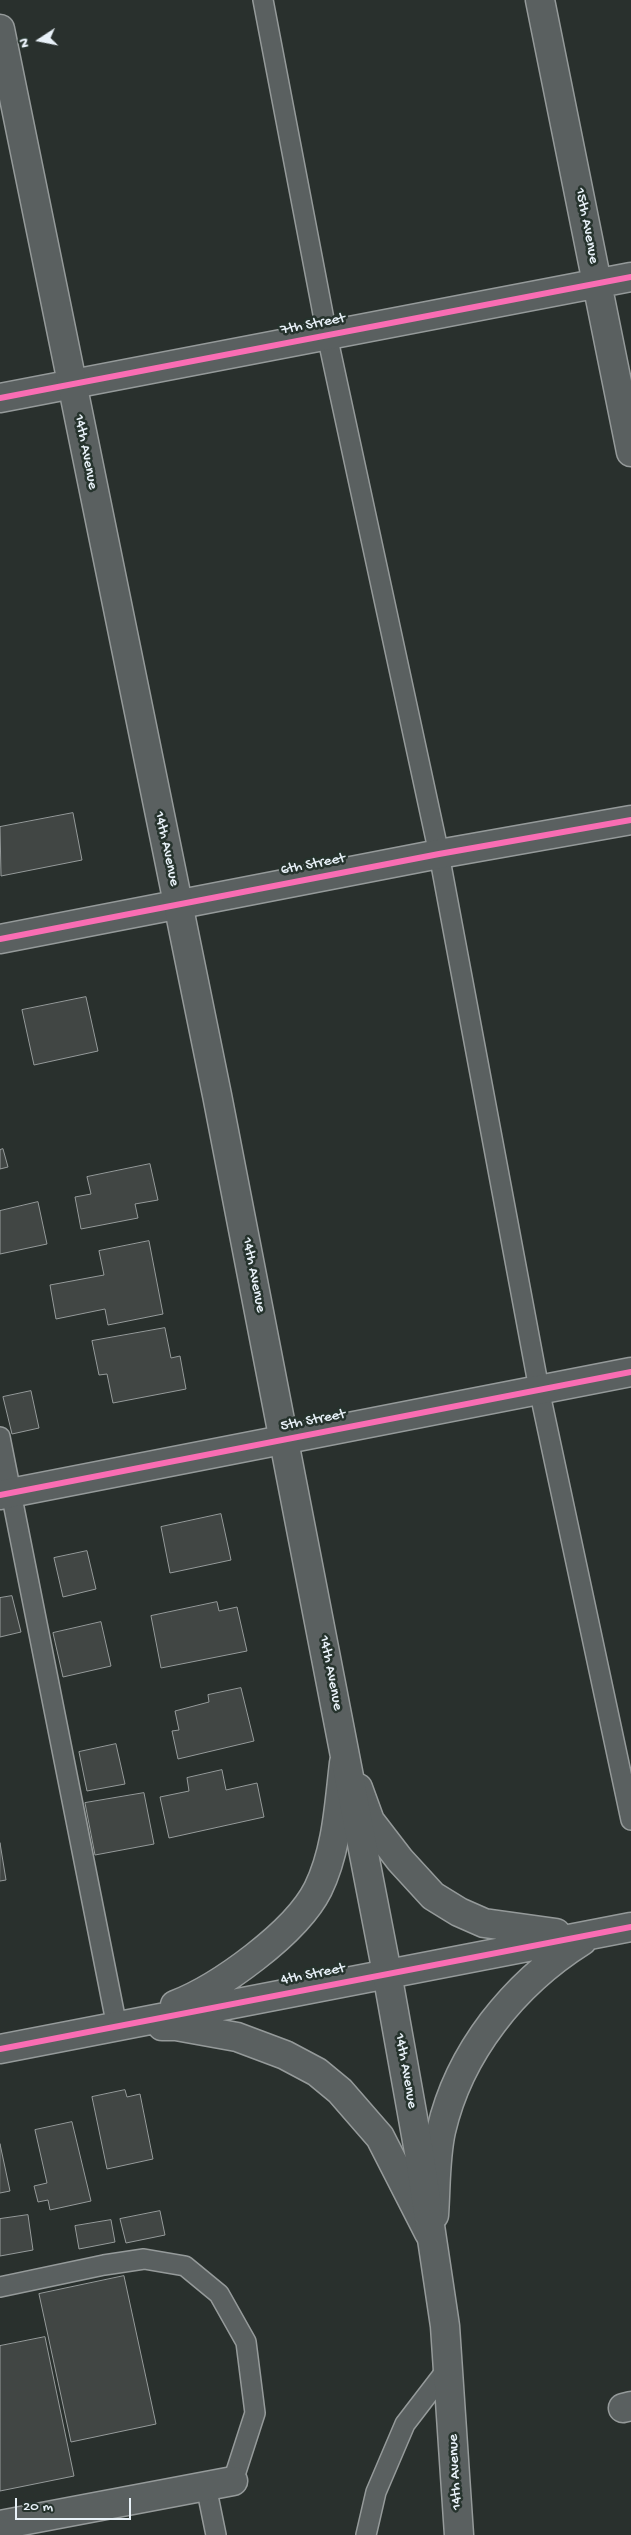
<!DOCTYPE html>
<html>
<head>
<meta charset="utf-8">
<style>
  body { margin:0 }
  #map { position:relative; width:631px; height:2535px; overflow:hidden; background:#29302d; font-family:"Gochi Hand",sans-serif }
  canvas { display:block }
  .north { position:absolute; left:15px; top:15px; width:50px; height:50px; -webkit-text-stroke:4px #26332d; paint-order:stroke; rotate:259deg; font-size:14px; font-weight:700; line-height:20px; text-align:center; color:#e8f1f8 }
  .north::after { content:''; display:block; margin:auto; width:18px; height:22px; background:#e8f1f8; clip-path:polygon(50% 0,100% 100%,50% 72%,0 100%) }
  .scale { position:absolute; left:15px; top:2498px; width:116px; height:22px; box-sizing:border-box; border:2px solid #e8f1f8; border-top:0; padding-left:6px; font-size:15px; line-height:18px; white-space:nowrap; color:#e8f1f8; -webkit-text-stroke:4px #26332d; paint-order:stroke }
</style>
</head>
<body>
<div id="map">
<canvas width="631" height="2535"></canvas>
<div class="north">N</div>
<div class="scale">20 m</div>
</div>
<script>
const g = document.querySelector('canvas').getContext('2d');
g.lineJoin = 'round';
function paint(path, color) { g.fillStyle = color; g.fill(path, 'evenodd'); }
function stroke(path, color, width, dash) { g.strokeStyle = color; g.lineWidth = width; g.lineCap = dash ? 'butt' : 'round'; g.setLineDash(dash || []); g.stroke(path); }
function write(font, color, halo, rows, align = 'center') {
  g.font = font + ' "Gochi Hand",sans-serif'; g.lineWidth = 5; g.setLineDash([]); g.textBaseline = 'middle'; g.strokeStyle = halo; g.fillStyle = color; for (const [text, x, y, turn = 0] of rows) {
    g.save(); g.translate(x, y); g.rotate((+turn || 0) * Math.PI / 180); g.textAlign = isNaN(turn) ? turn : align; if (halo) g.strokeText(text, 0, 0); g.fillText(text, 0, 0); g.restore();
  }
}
const building = new Path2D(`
  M73,813L82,860L1,876L0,827Z
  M86,997L98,1051L34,1065L22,1010Z
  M3,1149L8,1167L0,1169V1150Z
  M150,1164L158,1200L135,1204L138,1218L81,1229L75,1197L91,1194L87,1177Z
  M38,1202L47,1244L0,1254V1211Z
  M149,1241L163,1314L108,1325L105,1309L56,1319L50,1285L104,1275L99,1251Z
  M165,1328L171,1358L180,1356L186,1389L113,1403L107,1374L99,1375L92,1341Z
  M31,1391L39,1428L12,1434L3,1397Z
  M221,1514L231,1560L170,1573L161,1527Z
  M87,1551L96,1589L63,1597L54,1558Z
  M12,1596L21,1632L0,1637V1598Z
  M217,1602L219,1611L237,1607L247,1651L161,1668L151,1616Z
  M101,1622L111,1666L63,1677L53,1633Z
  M241,1688L254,1741L178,1759L172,1731L179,1730L175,1711L209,1702L208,1695Z
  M116,1744L125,1784L87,1791L79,1752Z
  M222,1770L226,1790L257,1783L264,1817L169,1838L160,1797L189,1791L187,1778Z
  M144,1793L154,1844L95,1855L85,1803Z
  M0,1843L6,1880L0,1881Z
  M125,2090L127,2097L140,2094L153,2159L107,2169L92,2097Z
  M72,2122L91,2201L50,2210L48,2200L38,2202L34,2186L47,2183L35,2130Z
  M0,2144L10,2191L0,2193Z
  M160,2211L165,2235L126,2243L120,2219Z
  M28,2215L33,2250L0,2256V2219Z
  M111,2220L115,2242L79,2249L75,2226Z
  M124,2276L156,2424L71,2442L39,2294Z
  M45,2337L74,2476L0,2491V2346Z`);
const service = new Path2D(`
  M263,0L327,335L439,854L539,1389L631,1820
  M0,1437L117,2027
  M0,2287L104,2265L144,2259L185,2266L219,2294L246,2342L255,2413L233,2481
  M206,2486L216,2535
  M366,2535L376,2492L405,2424L448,2368`);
const minor = new Path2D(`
  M540,0L631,452
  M0,398L631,277
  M0,939L439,854L631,820
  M0,1495L631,1372
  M623,2408L631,2406
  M0,2525L233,2481`);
const tertiary = new Path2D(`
  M358,1788L370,1821L400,1860L433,1896L459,1912L484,1923L556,1933
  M175,2005C219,1988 296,1933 318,1889C337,1850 339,1805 344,1763
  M162,2026H176L237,2037L285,2055L317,2072L340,2091L380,2137L429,2233
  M0,2049L631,1927
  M434,2215C436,2188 435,2158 441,2131C459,2052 514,1984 582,1941`);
const primary = new Path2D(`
  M0,29L217,1095L387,1973L419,2152L445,2326L459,2535`);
const cycleway = new Path2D(`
  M0,398L631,277
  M0,939L439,854L631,820
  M0,1495L631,1372
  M0,2049L631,1927`);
const streetNames = [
  ["15th Avenue",586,226,79],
  ["7th Street",313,325,-11],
  ["14th Avenue",85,452,79],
  ["14th Avenue",166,849,78],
  ["6th Street",313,865,-11],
  ["14th Avenue",253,1275,79],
  ["5th Street",313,1421,-11],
  ["14th Avenue",330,1673,79],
  ["4th Street",313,1975,-11],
  ["14th Avenue",405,2071,80],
  ["14th Avenue",456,2472,-93]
];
paint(building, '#414644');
stroke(building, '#959a9a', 1);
stroke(service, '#959a9a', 22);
stroke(minor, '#959a9a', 31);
stroke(tertiary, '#959a9a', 31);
stroke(primary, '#959a9a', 31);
stroke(service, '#5a6060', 19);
stroke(minor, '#5a6060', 28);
stroke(tertiary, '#5a6060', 28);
stroke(primary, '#5a6060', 28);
stroke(cycleway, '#f96db3', 6);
write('15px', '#e8f1f8', '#26332d', streetNames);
</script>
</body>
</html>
